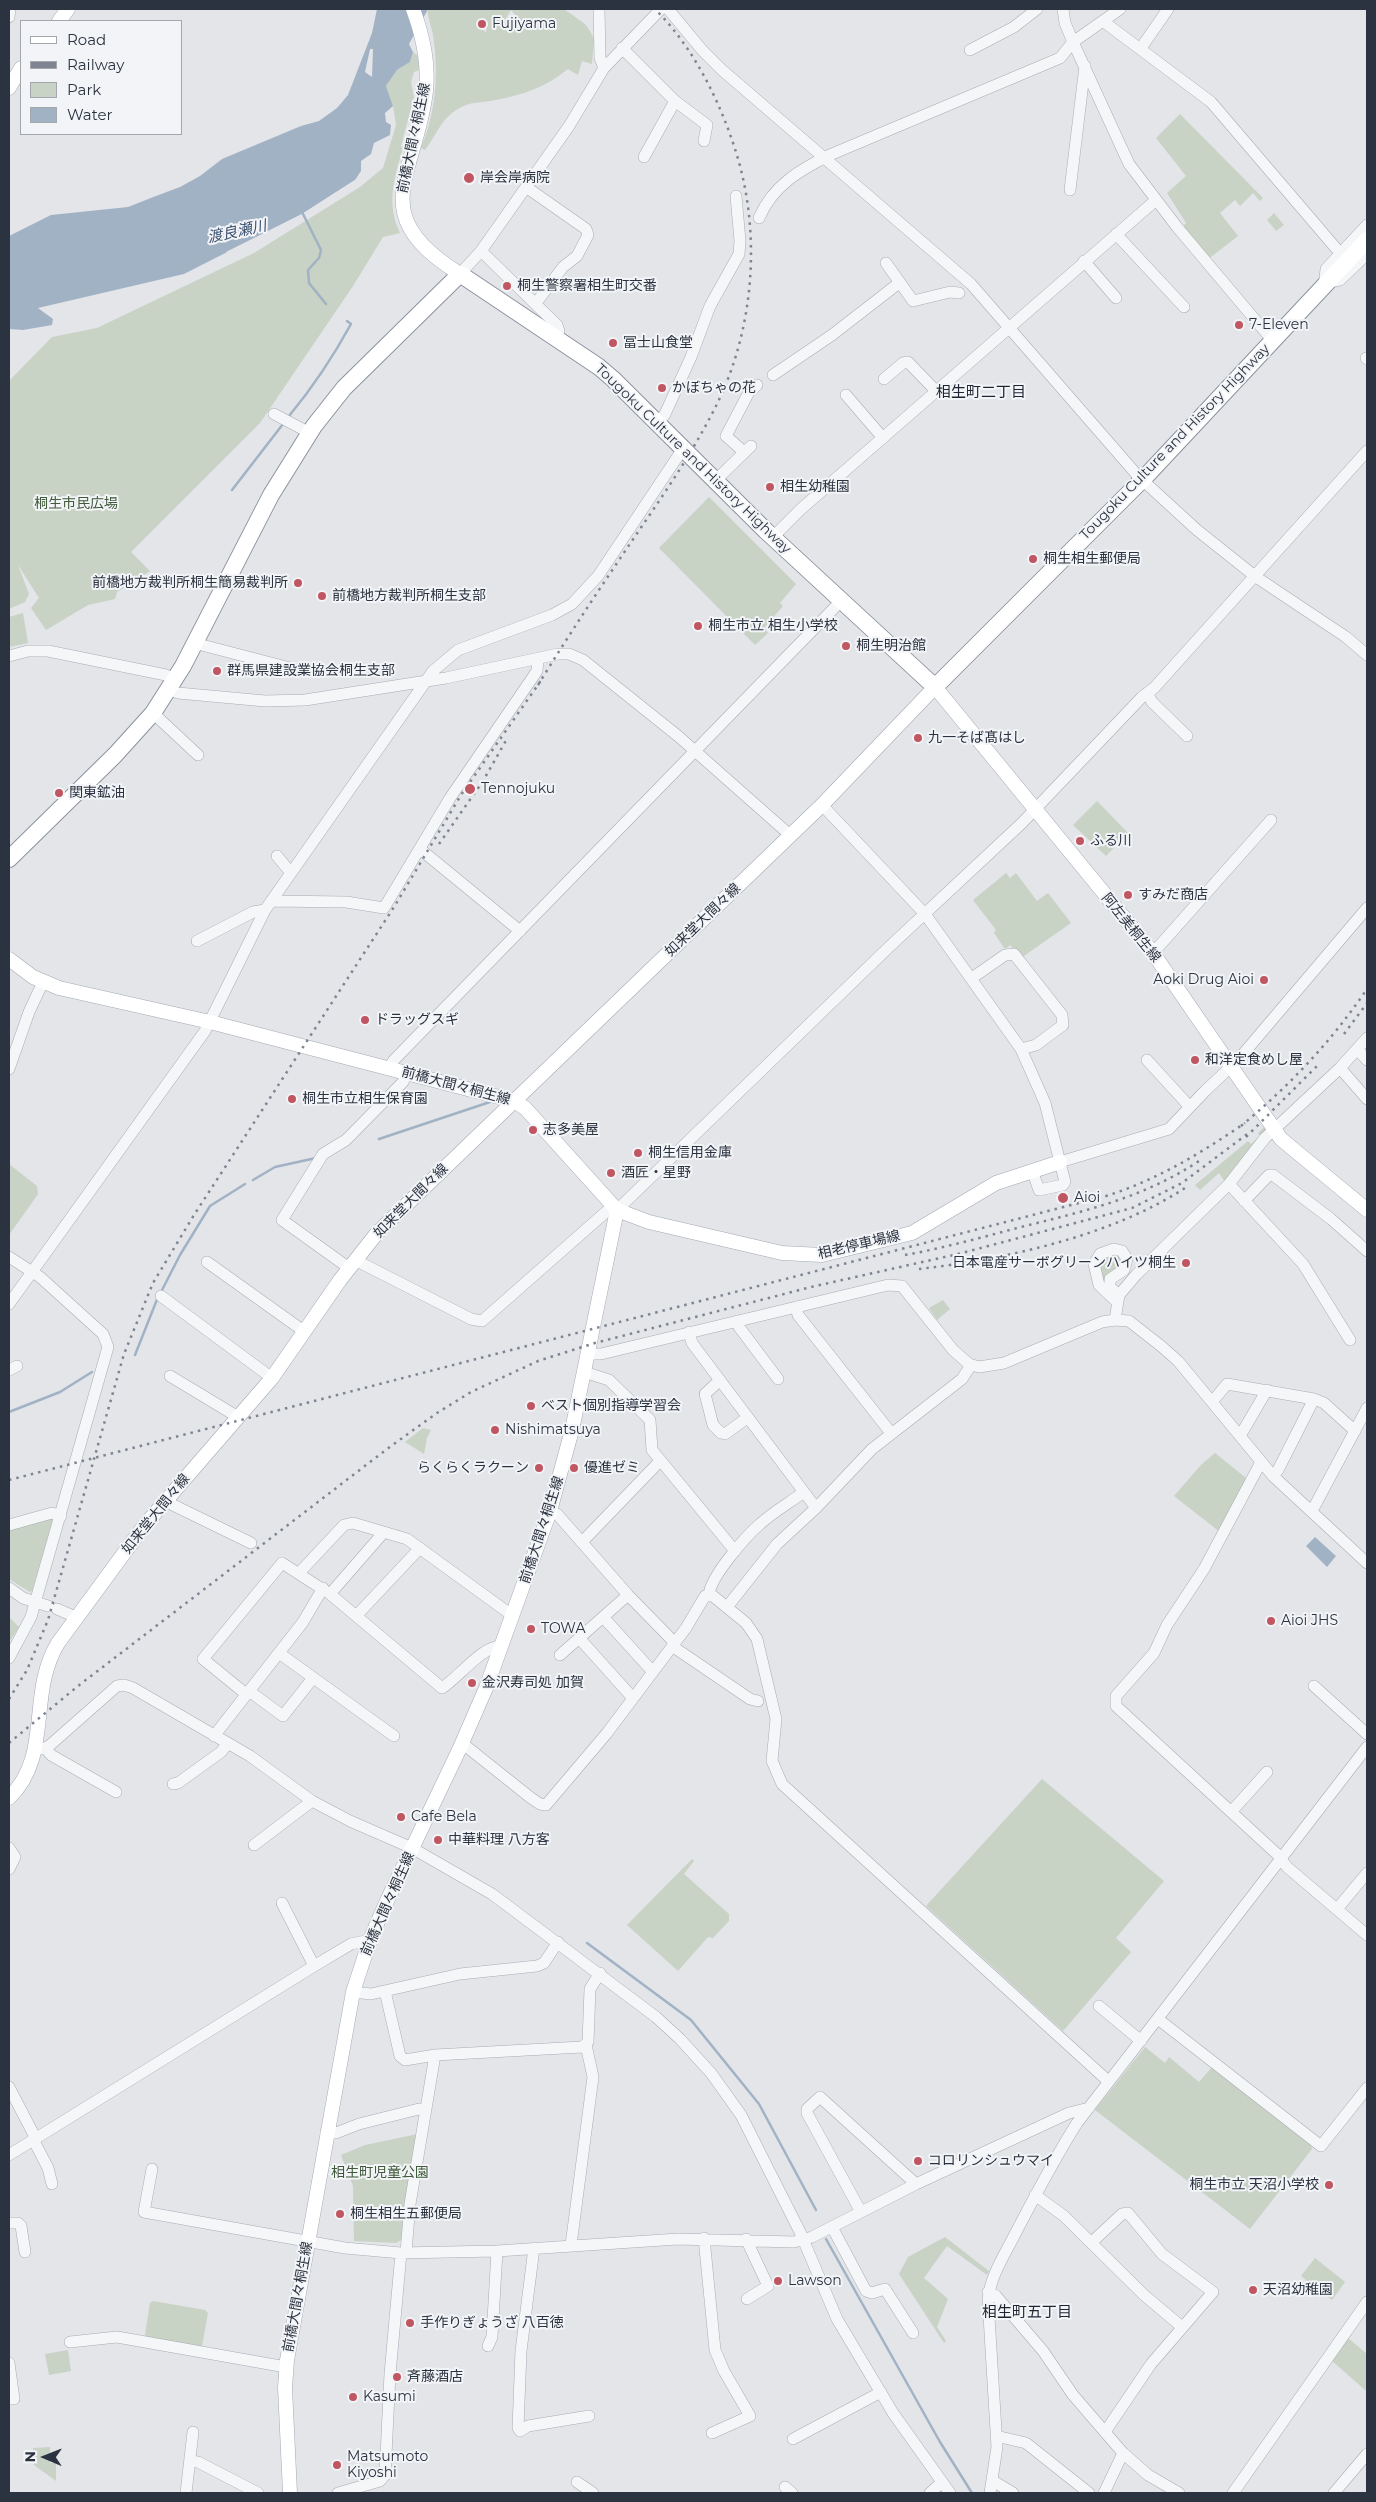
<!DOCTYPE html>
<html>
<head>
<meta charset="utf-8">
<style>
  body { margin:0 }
  #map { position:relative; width:1376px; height:2502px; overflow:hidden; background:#e3e5e9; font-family:Montserrat,sans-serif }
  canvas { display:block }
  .frame { position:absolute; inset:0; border:10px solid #2c3340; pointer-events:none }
  .legend { position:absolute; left:20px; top:20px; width:162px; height:115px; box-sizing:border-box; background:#f2f4f7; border:1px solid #a3a7ae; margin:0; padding:6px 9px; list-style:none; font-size:15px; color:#2c3340 }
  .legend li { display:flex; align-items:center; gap:10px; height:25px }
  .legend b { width:25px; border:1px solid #a3a7ae }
  .north { position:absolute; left:20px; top:2432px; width:50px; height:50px; -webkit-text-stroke:4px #f2f4f7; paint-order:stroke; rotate:271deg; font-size:14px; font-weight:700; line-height:20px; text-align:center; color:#2c3340 }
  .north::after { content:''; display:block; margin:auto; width:18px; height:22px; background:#2c3340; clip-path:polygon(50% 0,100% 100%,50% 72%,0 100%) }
</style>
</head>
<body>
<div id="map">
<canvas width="1376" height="2502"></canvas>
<div class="frame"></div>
<ul class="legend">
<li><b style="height:6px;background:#fff"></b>Road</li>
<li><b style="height:6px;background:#7e8491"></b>Railway</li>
<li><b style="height:14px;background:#c8d2c5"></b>Park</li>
<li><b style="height:14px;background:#a2b2c5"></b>Water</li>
</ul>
<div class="north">N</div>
</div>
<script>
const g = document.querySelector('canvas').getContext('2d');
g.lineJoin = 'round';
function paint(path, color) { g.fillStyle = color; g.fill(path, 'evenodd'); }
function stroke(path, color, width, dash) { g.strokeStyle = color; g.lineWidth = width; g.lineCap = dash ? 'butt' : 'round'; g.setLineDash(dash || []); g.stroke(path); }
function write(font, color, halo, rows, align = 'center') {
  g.font = font + ' Montserrat,"Noto Sans JP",sans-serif'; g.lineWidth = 4; g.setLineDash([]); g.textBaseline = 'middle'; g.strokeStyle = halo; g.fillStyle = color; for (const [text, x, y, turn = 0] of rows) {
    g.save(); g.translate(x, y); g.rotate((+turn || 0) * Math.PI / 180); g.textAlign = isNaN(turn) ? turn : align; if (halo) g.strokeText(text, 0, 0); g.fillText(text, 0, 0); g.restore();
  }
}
const green = new Path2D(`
  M427,9H564L585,24L590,31L594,39L592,64L582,61L578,75L568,69C546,87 523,95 495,100C476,104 470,100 452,113C440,122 434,139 425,150L421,148C436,111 439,75 433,35C431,26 428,18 427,9ZM511,10L520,20L511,27L506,24L505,20ZM482,20L488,23L486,32L478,27V23Z
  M413,52L418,56L419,70L414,72L411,82L414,97L401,146L403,148C394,178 386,204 400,233L383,237L353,286L260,423L131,552L150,571L117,592L115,599L88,605L46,630L31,608L39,598L18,565L29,594L25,602L9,609V381L52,337L97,328L254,253L360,187L383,168L396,125L393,106L386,86L397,70L410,62Z
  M1180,114L1263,198L1260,201L1253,193L1240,206L1235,200L1220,213L1238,236L1207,260L1181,228L1186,223L1167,193L1186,176L1156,138Z
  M1274,213L1284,225L1276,231L1267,220Z
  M709,497L796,584L780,603L783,606L764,628L768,633L755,645L659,548Z
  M23,613L28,643L9,647V617Z
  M1097,801L1128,833L1106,856L1073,825Z
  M1006,873L1010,878L1016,873L1037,901L1048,893L1071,923L1021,958L1010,945L1005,949L994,933L996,930L973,900Z
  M1265,1126L1267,1129L1225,1182L1219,1173L1200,1190L1195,1185L1248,1141L1251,1144L1260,1136L1258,1133Z
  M9,1164L37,1186L38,1194L9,1235Z
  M1115,1254L1121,1256L1123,1265L1105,1286L1098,1262Z
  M943,1300L950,1309L937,1320L929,1308Z
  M423,1428L431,1430L427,1438L424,1454L405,1442Z
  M1215,1453L1246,1478L1220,1532L1174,1496L1201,1465Z
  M51,1517L53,1519L32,1591L30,1592L9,1579V1527Z
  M9,1617L19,1627L9,1642Z
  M1042,1779L1164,1881L1116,1938L1131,1952L1063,2031L926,1906Z
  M692,1859L694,1861L684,1874L729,1914V1921L713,1938L708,1937L678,1971L627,1925Z
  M1145,2047L1165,2063L1169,2057L1199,2082L1212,2067L1311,2145L1312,2149L1250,2229L1095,2110Z
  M418,2134L403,2239L396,2243L354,2241L353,2186L341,2155L365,2145Z
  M945,2237L989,2271L987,2275L947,2246L924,2278L948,2299L937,2327L946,2341L944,2343L899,2274L908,2257Z
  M1315,2258L1345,2282L1332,2300L1301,2276Z
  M153,2301L205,2310L208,2313L202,2346L199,2348L147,2339L145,2335L150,2303Z
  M1348,2338L1367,2354V2388L1365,2390L1331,2360Z
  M68,2350L71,2371L49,2375L45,2354Z
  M50,2447V2463H56V2481L34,2465L33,2448Z`);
const water = new Path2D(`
  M377,9H427V11L409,44L413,52L410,62L397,70L386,86L393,106L385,113L386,122L391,125L390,135L374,143L371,154L361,161V171L355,180L302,214L184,274L38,308L53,319L52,325L23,330L9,329V236L51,215L128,207L156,196L180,187L200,176L222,159L301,126L319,121L337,108L348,95L372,33ZM370,49H373L372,77L365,72Z
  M1315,1537L1336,1556L1327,1567L1306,1546Z`);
const pier = new Path2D(`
  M355,180L357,182L303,216L232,252H226L302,214Z`);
const stream = new Path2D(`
  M301,210L321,250L319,258L308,270L309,283L326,304
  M289,416C313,387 333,357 351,324L347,321
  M232,490L283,424
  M379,1139L493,1101
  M253,1180L275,1167L316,1158
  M161,1292L180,1255L210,1206L245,1184
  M135,1355L158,1297
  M9,1412L60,1392L92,1372
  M587,1943L691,2020L759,2104L816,2210
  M826,2239L940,2442L972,2493`);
const minor = new Path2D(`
  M599,9L600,58L604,68
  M668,9L702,50L722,70L971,284L1138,476L1197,530L1256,577L1346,637L1367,655
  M1063,9L1065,23L1073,42L1129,164L1177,227L1273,341
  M9,17L10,9
  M1104,22L1211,102L1340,253
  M622,48L675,101
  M1141,48L1168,9
  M970,50L1014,27L1037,9
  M644,157L675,101L707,125L704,141
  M526,187L586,229L588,235L577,256L563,267L536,303
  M1070,190L1085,66
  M759,218C773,185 801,169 832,154L1060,58L1073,42L1120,9
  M1116,234L1184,307
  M481,251L557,325L559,331L555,339
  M1084,261L1116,298
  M886,263L913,301L950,292L959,293
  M460,274L481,251L569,126L604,68L661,9
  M1329,282L1340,280L1367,254
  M1324,288L1326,269L1367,225
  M1366,358L1367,359
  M773,375L832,335L899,283
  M884,379L903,363L908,362L936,391
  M846,395L883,438
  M274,414L310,433
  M657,424L665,414L691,357L710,306L739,254L740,241L736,196
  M744,452L726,436L749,392L757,385
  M715,481L751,446
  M773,537L801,509L1156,200
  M194,643L294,669
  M9,656L28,651H48L166,675L176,679
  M169,689L178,693L265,701L305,700L446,678L558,654H569L583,660L678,736L790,835
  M1147,693L1152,702L1187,736
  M153,713L198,755
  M822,805L925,914L1021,1049L1045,1103L1065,1182L1063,1185L1039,1190L1032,1170
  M420,849L520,931
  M277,856L291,873
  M272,901L346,902L384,908L450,798L537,671L538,659
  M197,941L253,912L265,910
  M1153,953L1271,820
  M972,978L1005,955L1014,954L1062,1015L1063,1025L1036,1045L1021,1049
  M1357,1049L1367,1060
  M1147,1060L1189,1106
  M389,1068L394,1060L842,600
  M1340,1068L1367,1099
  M9,1069L29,1012L43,982
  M1060,1162L1169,1129L1205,1091L1238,1060L1367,908
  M1229,1184L1303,1264L1350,1340
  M1244,1201L1269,1175H1273L1331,1219L1367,1251
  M9,1257L40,1277L103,1334L108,1347L31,1617L9,1658
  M355,1260L471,1319L482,1321L607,1211L617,1210L888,948L1022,823L1142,697L1154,688L1367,451
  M207,1262L305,1332
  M349,1268L282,1220L323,1154L346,1140L403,1082L407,1073
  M161,1296L272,1378
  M1117,1302L1099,1285L1094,1264L1100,1254L1114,1249L1122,1251L1127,1259L1124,1270L1110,1279V1287L1119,1295
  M9,1304L205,1031L265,910L433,671L458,650L552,615L572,604L598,576L682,450
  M796,1307L798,1315L891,1433
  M1115,1320L1119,1295L1136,1275L1229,1184L1265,1138L1340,1068L1367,1038
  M737,1321L739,1327L778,1379
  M689,1332L692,1343L816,1508
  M588,1354H601L888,1285L902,1286L953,1350L969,1364L979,1367L1004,1363L1102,1322L1115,1320L1129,1321L1161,1346L1178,1361L1273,1476L1367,1563
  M9,1370L17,1366
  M584,1372L609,1380L650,1420L652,1450L735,1551
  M170,1376L238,1417
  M720,1380L705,1394L713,1425L721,1433L725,1434L747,1418
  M1212,1402L1227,1384L1314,1399L1324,1403L1355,1431
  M1240,1436L1267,1390
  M1261,1462L1204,1569L1167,1625L1154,1653L1116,1696V1706L1278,1855L1287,1867L1367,1935
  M1273,1476L1278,1470L1314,1399
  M167,1499L173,1505L251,1543
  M550,1511L557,1514L628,1595L675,1643
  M1312,1511L1367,1408
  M9,1525L52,1513L61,1516
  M582,1542L660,1461
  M299,1573L344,1525L353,1523L407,1539L513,1616
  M9,1588L23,1598L48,1606
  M330,1594L384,1532
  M709,1595C710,1577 746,1536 760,1524C773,1512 789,1503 804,1492
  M727,1607L777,1544L816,1508L872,1449L962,1379L971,1365
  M57,1609L76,1617
  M357,1615L420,1548
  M603,1617L652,1671
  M579,1638L632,1697
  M672,1646L750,1699L758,1701
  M279,1653L394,1736
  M560,1655L628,1595
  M1314,1686L1367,1734
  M249,1691L283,1716L313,1678
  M246,1694L203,1659L282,1563L330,1594L442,1688C457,1679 485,1643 501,1647
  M214,1736L303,1622L323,1588
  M462,1743L531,1798L540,1804L546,1805L607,1733L686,1628L705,1596H713L746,1623L757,1639L776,1719L772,1761L782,1784L1108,2081
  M35,1748L42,1749L49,1746L117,1686L124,1685L133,1688L250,1756L312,1801L350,1821L412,1848L492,1894L656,2017L680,2039L711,2073L741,2115L800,2232L837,2319L893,2413L950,2493
  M45,1748L51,1755L116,1792
  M173,1784L178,1783L221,1752L228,1743
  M1231,1812L1267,1772
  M254,1845L312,1801
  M9,1848L15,1857L9,1869
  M282,1903L314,1966
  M1337,1909L1367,1873
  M385,1991L400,2056L405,2060L435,2055L582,2047L588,2042L590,1989L600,1973
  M353,1992L371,1994L460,1974L537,1966L544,1963L558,1942
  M1099,2006L1141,2041
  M1158,2019L1321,2146L1367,2088
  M9,2087L35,2137
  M326,2132L336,2133L359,2124L419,2109L426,2110
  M33,2139L48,2168L52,2184
  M9,2155L314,1966L351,1944L370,1940
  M152,2169L144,2212L345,2248L401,2253L497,2251L678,2239L794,2242L812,2237L916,2184L1069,2113L1089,2108
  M1035,2195L1064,2216L1144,2295L1182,2327
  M861,2212L807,2113V2109L820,2097L916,2184
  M9,2223H18L21,2226L25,2252
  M832,2227L866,2291L872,2293L885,2289L913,2333
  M704,2238L715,2350L724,2371L750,2416L712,2433
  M746,2239L768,2286L747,2299
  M1092,2242L1122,2214L1128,2213L1162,2254L1213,2292L1151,2364L1105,2432
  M571,2245L593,2077L586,2045
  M534,2248L521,2351L518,2428L520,2431L528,2426L589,2416
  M406,2252L410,2204L435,2055
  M988,2292L996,2296L1043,2351L1073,2395L1123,2453L1148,2475L1179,2493
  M70,2342L117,2337L286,2367
  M488,2346L492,2337L497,2251
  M9,2363L14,2399H9
  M996,2436L1026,2443L1089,2493
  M793,2439L881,2392
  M190,2461L198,2462L258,2493
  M993,2481L1013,2493
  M577,2482L593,2493
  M785,2487L792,2493
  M186,2493L193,2432
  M338,2493L380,2481L385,2475L390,2374L401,2253
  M930,2493L941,2483
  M990,2493L997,2447L988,2300C990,2277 1004,2256 1014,2236C1034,2198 1054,2159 1077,2123L1367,1747
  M1104,2493L1123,2453
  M1233,2493L1367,2302
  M1334,2493L1367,2454`);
const major = new Path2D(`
  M413,9C423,36 429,62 426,91C416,176 363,214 460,274
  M59,21L68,9
  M9,88L21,68
  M9,959L33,977L59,988L210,1022L514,1101L525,1108L617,1210L572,1430L550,1511L486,1688L459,1750L386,1903L370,1940L353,1992L287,2360L285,2388L290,2493
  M617,1210L649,1222L782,1253L822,1255L912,1233L996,1183L1060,1162
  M9,1798C53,1755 27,1694 58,1643L144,1526L272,1378L340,1280L377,1233L822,805L935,687L1153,953L1281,1139L1367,1210`);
const highway = new Path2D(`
  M9,859L115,755L153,713L183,666L271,495L314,426L344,388L460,274L599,367L613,379L766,531L935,687L1147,475L1367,240`);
const rail = new Path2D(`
  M538,685C570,633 604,582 638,532C666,491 694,450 716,406C755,328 762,229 734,146C718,97 692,46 655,9
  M439,844L483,781L508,737
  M1344,1034L1367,1003
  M1241,1126C1290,1085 1331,1042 1367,989
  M1246,1137L1320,1063
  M905,1255C944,1248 983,1237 1021,1227C1085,1211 1143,1198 1199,1161
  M919,1269C1006,1259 1111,1236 1185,1188
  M9,1480L1106,1196C1157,1180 1201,1153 1245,1123
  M9,1699L27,1670L48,1620L124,1354L153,1283L194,1215L394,907L461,795L542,679
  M9,1743L78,1686L387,1449L437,1413L471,1392L538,1361L595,1343L811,1287L958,1254L1132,1208L1182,1183L1250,1132`);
const markers = [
  [482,24,5,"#c05662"],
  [469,178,6,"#c05662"],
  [507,286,5,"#c05662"],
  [1239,325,5,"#c05662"],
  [613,343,5,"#c05662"],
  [662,388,5,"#c05662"],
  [770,487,5,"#c05662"],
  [1033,559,5,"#c05662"],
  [298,583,5,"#c05662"],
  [322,596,5,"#c05662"],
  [698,626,5,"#c05662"],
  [846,646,5,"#c05662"],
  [217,671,5,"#c05662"],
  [918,738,5,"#c05662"],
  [470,789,6,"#c05662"],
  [59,793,5,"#c05662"],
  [1080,841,5,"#c05662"],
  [1128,895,5,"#c05662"],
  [1264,980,5,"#c05662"],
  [365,1020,5,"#c05662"],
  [1195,1060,5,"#c05662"],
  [292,1099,5,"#c05662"],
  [533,1130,5,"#c05662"],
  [638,1153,5,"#c05662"],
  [611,1173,5,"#c05662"],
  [1063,1198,6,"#c05662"],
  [1186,1263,5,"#c05662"],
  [531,1406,5,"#c05662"],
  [495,1430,5,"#c05662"],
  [539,1468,5,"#c05662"],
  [574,1468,5,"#c05662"],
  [1271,1621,5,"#c05662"],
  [531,1629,5,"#c05662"],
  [472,1683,5,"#c05662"],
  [401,1817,5,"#c05662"],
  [438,1840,5,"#c05662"],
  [918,2161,5,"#c05662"],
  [1329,2185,5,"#c05662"],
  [340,2214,5,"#c05662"],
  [778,2281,5,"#c05662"],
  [1253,2290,5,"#c05662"],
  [410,2323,5,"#c05662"],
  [397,2377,5,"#c05662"],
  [353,2397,5,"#c05662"],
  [337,2465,5,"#c05662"]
];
const poiNames = [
  ["Fujiyama",492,24],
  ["岸会岸病院",480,178],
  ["桐生警察署相生町交番",517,286],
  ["7-Eleven",1249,325],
  ["冨士山食堂",623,343],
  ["かぼちゃの花",672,388],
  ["相生幼稚園",780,487],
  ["桐生相生郵便局",1043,559],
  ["前橋地方裁判所桐生簡易裁判所",288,583,"right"],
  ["前橋地方裁判所桐生支部",332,596],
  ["桐生市立 相生小学校",708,626],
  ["桐生明治館",856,646],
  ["群馬県建設業協会桐生支部",227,671],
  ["九一そば髙はし",928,738],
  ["Tennojuku",481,789],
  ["関東鉱油",69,793],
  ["ふる川",1090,841],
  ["すみだ商店",1138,895],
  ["Aoki Drug Aioi",1254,980,"right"],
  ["ドラッグスギ",375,1020],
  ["和洋定食めし屋",1205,1060],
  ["桐生市立相生保育園",302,1099],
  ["志多美屋",543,1130],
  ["桐生信用金庫",648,1153],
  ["酒匠・星野",621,1173],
  ["Aioi",1074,1198],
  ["日本電産サーボグリーンハイツ桐生",1176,1263,"right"],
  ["ベスト個別指導学習会",541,1406],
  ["Nishimatsuya",505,1430],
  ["らくらくラクーン",529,1468,"right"],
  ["優進ゼミ",584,1468],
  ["Aioi JHS",1281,1621],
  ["TOWA",541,1629],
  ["金沢寿司処 加賀",482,1683],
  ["Cafe Bela",411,1817],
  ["中華料理 八方客",448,1840],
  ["コロリンシュウマイ",928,2161],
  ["桐生市立 天沼小学校",1319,2185,"right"],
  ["桐生相生五郵便局",350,2214],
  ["Lawson",788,2281],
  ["天沼幼稚園",1263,2290],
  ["手作りぎょうざ 八百徳",420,2323],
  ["斉藤酒店",407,2377],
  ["Kasumi",363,2397],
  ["Matsumoto",347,2457],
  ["Kiyoshi",347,2473]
];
const streetNames = [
  ["前橋大間々桐生線",414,138,-78],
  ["Tougoku Culture and History Highway",1175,442,-46],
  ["Tougoku Culture and History Highway",693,459,44],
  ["如来堂大間々線",703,920,-44],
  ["阿左美桐生線",1131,928,51],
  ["前橋大間々桐生線",456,1086,15],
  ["如来堂大間々線",411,1201,-45],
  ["相老停車場線",859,1245,-13],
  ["如来堂大間々線",156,1514,-51],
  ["前橋大間々桐生線",542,1530,-72],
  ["前橋大間々桐生線",388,1904,-66],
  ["前橋大間々桐生線",298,2297,-80]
];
const parkNames = [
  ["桐生市民広場",76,504],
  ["相生町児童公園",380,2173]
];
const waterNames = [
  ["渡良瀬川",237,232,-12]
];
const neighbourhoodNames = [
  ["相生町二丁目",981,393],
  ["相生町五丁目",1027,2313]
];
paint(green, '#c8d2c5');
paint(water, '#a2b2c5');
paint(pier, '#e3e5e9');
stroke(stream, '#a2b2c5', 2.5);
stroke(minor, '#a8acb3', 12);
stroke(major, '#a3a9b4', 15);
stroke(highway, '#8c929f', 18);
stroke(minor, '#f5f6f8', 11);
stroke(major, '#fff', 14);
stroke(highway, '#fff', 16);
stroke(rail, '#7e8491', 2.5, [2.5, 5]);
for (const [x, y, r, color] of markers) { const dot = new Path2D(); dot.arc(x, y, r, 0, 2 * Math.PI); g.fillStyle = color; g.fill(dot); stroke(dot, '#f2f4f7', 2); }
write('14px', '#2c3340', '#f2f4f7', poiNames, 'left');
write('14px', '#2c3340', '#f2f4f7', streetNames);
write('14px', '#405a3b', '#f2f4f7', parkNames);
write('italic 15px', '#3b5070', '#f2f4f7', waterNames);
write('15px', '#1e2431', '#f2f4f7', neighbourhoodNames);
</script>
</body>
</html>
